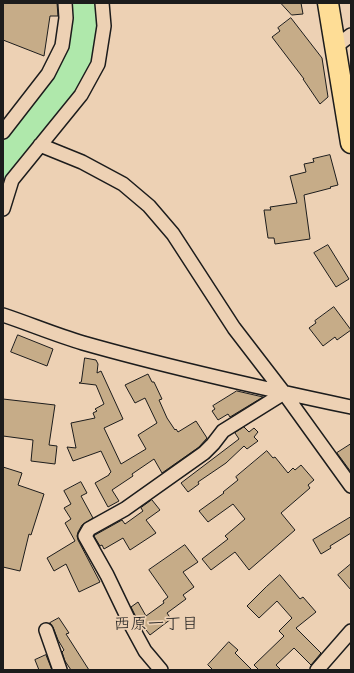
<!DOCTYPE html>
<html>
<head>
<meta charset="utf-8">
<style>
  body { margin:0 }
  #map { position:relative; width:354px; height:673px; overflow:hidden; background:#edd1b4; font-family:Dekko,sans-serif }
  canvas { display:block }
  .frame { position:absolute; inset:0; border:4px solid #1c1c1c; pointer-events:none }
</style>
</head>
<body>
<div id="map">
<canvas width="354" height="673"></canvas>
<div class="frame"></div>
</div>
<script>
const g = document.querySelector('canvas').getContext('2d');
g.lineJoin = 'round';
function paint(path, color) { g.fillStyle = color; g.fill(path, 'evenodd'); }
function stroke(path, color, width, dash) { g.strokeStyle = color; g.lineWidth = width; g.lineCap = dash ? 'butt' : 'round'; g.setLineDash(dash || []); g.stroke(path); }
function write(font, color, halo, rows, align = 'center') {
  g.font = font + ' Dekko,"Klee One",sans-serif'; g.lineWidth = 3.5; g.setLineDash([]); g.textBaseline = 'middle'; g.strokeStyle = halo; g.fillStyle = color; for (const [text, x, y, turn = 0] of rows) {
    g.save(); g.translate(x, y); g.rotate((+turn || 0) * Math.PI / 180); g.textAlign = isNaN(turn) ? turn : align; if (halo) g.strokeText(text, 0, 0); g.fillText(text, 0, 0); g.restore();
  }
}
const green = new Path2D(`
  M69,3H97L99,21L96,64L3,196V142L40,95L64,54Z`);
const building = new Path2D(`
  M3,3H57L58,16H50L44,56L3,40Z
  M281,3H301L303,14L292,15Z
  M291,18L322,58L328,97L320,104L303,79H304L272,37L280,31L278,28Z
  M330,155L338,185L330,187L331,188L304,195L310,239L275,244L274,238H268L264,210H271L270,207L297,203L290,176L306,172L304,164L314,162L313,159Z
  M328,245L349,279L336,287L314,253Z
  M334,307L351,330L337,340L335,337L323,346L309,328L316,323L315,321Z
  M18,335L53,349L47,366L11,352Z
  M85,358L96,360L98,364L97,373L101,371L123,419L104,428L121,464L146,449L138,435L157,423L145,398L135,403L125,385L148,374L152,382H154L162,399L159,400L167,418L175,430L176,429L178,432L196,421L207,438L199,447L162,473L154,459L132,474L133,476L112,490L119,501L108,507L95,483L109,475V474L111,472L101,451L73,461L67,447L76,448L71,423L95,418L93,413L97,411L95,409L104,404L96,385L79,383L81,382Z
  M237,391L263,397L230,417L228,414L218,420L212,411L215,409L213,406Z
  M3,399L55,405L49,445L57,446L55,464L31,461L33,440L3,436Z
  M244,427L249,432L254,428L258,432L254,437L258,441L247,449L244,446L226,463L198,482L199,484L188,492L181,483L239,439L235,433Z
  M351,444V472L337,453Z
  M267,451L273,458L275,457L288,473L293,468L295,470L301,465L314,480L308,485L310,488L281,513L295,530L249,570L235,552L211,570L202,559L228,539L225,536L245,519L233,504L208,522L199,511L224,493L223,492L238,480L236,477Z
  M3,467L22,473L18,485L44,494L31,535L29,534L20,571L3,567Z
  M81,482L87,493L81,496L93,518L82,525L78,532L77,536L78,540L100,582L79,592L66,564L54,571L47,558L75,541L65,523L71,519L64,508L71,504L64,491Z
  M152,500L160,510L146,520L156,533L130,550L123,538L104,549L102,545L100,546L94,536L95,535L122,520L125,524L143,511L141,508Z
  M351,517V533L330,546L331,548L321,554L313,540Z
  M185,545L198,562L183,572L194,587L183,595L186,599L167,613L171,619L150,635L136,617L131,607L138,602L146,616L164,603L163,601L168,597L149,570Z
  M351,564V590L338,575Z
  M280,575L300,599L303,597L316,612L296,628L321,653L311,665L294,648L276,665L281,670H259L254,665L284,636L279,631L292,618L277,601L259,618L247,606L266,587Z
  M59,618L69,633L66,634L89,670H71L65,661L62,652L64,650L58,640L53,627L50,623Z
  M229,642L238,650L235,653L252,670H213L208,665Z
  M46,655L52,670H39L35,660Z`);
const minor = new Path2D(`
  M335,47L351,35
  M3,132L48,74L62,46L66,18L65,3
  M40,145L82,162L123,184L149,206L173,234L234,328L284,393L351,486
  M3,209L12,180L81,95L98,64L104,26L102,3
  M3,315C30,324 56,335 83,343C171,368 261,388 351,407
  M46,630L60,670
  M161,670L145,651L132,627L107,575L85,536L89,529L125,509L204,453L213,444L223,431L284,393
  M317,670L351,631`);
const highway = new Path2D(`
  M328,3L351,143`);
const neighbourhoodNames = [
  ["西原一丁目",156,627]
];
paint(green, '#afe8ab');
paint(building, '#c6ac88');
stroke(building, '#1c1c1c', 1);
stroke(minor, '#1c1c1c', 16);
stroke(highway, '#1c1c1c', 23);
stroke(minor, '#edd1b4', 13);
stroke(highway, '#fedd96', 20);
write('17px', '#1c1c1c', '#edd1b4', neighbourhoodNames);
</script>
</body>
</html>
